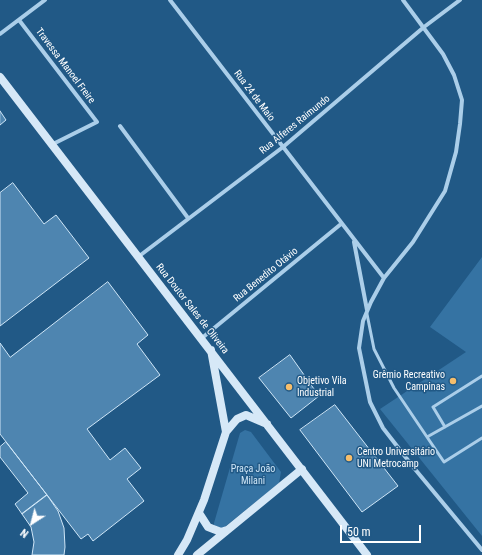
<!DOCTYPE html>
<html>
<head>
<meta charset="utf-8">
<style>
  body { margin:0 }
  #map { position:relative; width:482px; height:555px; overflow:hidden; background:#215986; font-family:"Roboto Condensed",sans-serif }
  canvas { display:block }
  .north { position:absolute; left:12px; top:503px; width:40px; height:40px; -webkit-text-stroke:3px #215986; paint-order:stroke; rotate:216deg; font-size:11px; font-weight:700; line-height:16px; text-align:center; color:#fff }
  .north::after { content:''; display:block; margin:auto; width:14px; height:18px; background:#fff; clip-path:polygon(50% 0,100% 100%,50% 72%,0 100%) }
  .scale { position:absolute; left:340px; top:525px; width:81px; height:18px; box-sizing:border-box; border:2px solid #fff; border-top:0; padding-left:5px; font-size:12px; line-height:14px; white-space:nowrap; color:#fff; -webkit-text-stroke:3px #215986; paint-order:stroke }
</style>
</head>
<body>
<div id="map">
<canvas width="482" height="555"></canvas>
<div class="north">N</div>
<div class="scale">50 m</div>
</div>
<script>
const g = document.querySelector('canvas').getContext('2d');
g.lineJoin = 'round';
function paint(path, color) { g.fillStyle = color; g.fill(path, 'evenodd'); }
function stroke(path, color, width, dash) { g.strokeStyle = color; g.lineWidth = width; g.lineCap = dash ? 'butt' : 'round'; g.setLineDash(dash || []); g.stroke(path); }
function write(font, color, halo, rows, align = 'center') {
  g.font = font + ' "Roboto Condensed",sans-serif'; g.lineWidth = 3; g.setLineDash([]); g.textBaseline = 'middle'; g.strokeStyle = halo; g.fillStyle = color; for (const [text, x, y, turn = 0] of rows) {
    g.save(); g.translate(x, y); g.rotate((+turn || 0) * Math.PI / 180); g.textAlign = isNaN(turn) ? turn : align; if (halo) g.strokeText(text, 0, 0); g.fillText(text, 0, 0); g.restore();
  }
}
const green = new Path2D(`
  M482,257V536L380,409L466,352L430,327Z
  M245,430L251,432L281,472L279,483L222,529L214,525V523L240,433Z`);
const building = new Path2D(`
  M0,111L6,120L0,125Z
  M13,183L44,224L56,215L89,258L0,326V193Z
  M108,282L148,335L137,344L160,375L87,429L110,460L125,448L141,468L127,479L144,501L93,541L88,534L81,539L0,434V343L10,357Z
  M290,355L319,396L291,418L259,378Z
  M335,405L398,486L362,512L300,430Z
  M6,442L47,495L22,514L15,504L28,493L0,457V447Z
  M47,495L58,511L64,528L65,547L64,555H32L34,542L31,527L22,514Z`);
const lane = new Path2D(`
  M367,314L374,349L394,388L427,437L482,406
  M445,427L433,407L482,376
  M427,437L444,462L482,438`);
const street = new Path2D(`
  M170,0L384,278
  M403,0L443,54L454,75L462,100L460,124L456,152L445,191L413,242L384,278L371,302L363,321L359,348L370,402L383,428L414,468L482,550
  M19,20L97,122L53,144
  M0,34L45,0
  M120,126L188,218
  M354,242L367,310
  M138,257L283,147L424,27L460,0
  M202,338L341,224`);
const secondary = new Path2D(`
  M0,77L367,555
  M226,432L237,419L246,415L267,424
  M199,513L208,527L221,532L227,530
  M178,555L187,540L204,500L226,432L211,350
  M197,555L302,469`);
const markers = [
  [453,381,4,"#f6be6c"],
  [289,387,4,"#f6be6c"],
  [349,458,4,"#f6be6c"]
];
const streetNames = [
  ["Travessa Manoel Freire",65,66,53],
  ["Rua 24 de Maio",254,96,53],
  ["Rua Alferes Raimundo",295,125,-39],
  ["Rua Benedito Otávio",266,275,-39],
  ["Rua Doutor Sales de Oliveira",192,309,52]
];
const poiNames = [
  ["Grêmio Recreativo",445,375,"right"],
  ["Campinas",445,387,"right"],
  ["Objetivo Vila",297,381],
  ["Industrial",297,393],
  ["Centro Universitário",357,452],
  ["UNI Metrocamp",357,464]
];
const parkNames = [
  ["Praça João",253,469],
  ["Milani",253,481]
];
paint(green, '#3573a3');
paint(building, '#4e85b0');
stroke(building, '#cfe6f7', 1);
stroke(lane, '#abcee9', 3);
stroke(street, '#abcee9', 4);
stroke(secondary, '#d6e8f7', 8);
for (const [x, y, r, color] of markers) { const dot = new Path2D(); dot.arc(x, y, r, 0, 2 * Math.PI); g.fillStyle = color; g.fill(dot); stroke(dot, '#215986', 1.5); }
write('10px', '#fff', '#215986', streetNames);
write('10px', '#fff', '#215986', poiNames, 'left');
write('10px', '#cfe6f7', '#215986', parkNames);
</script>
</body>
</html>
